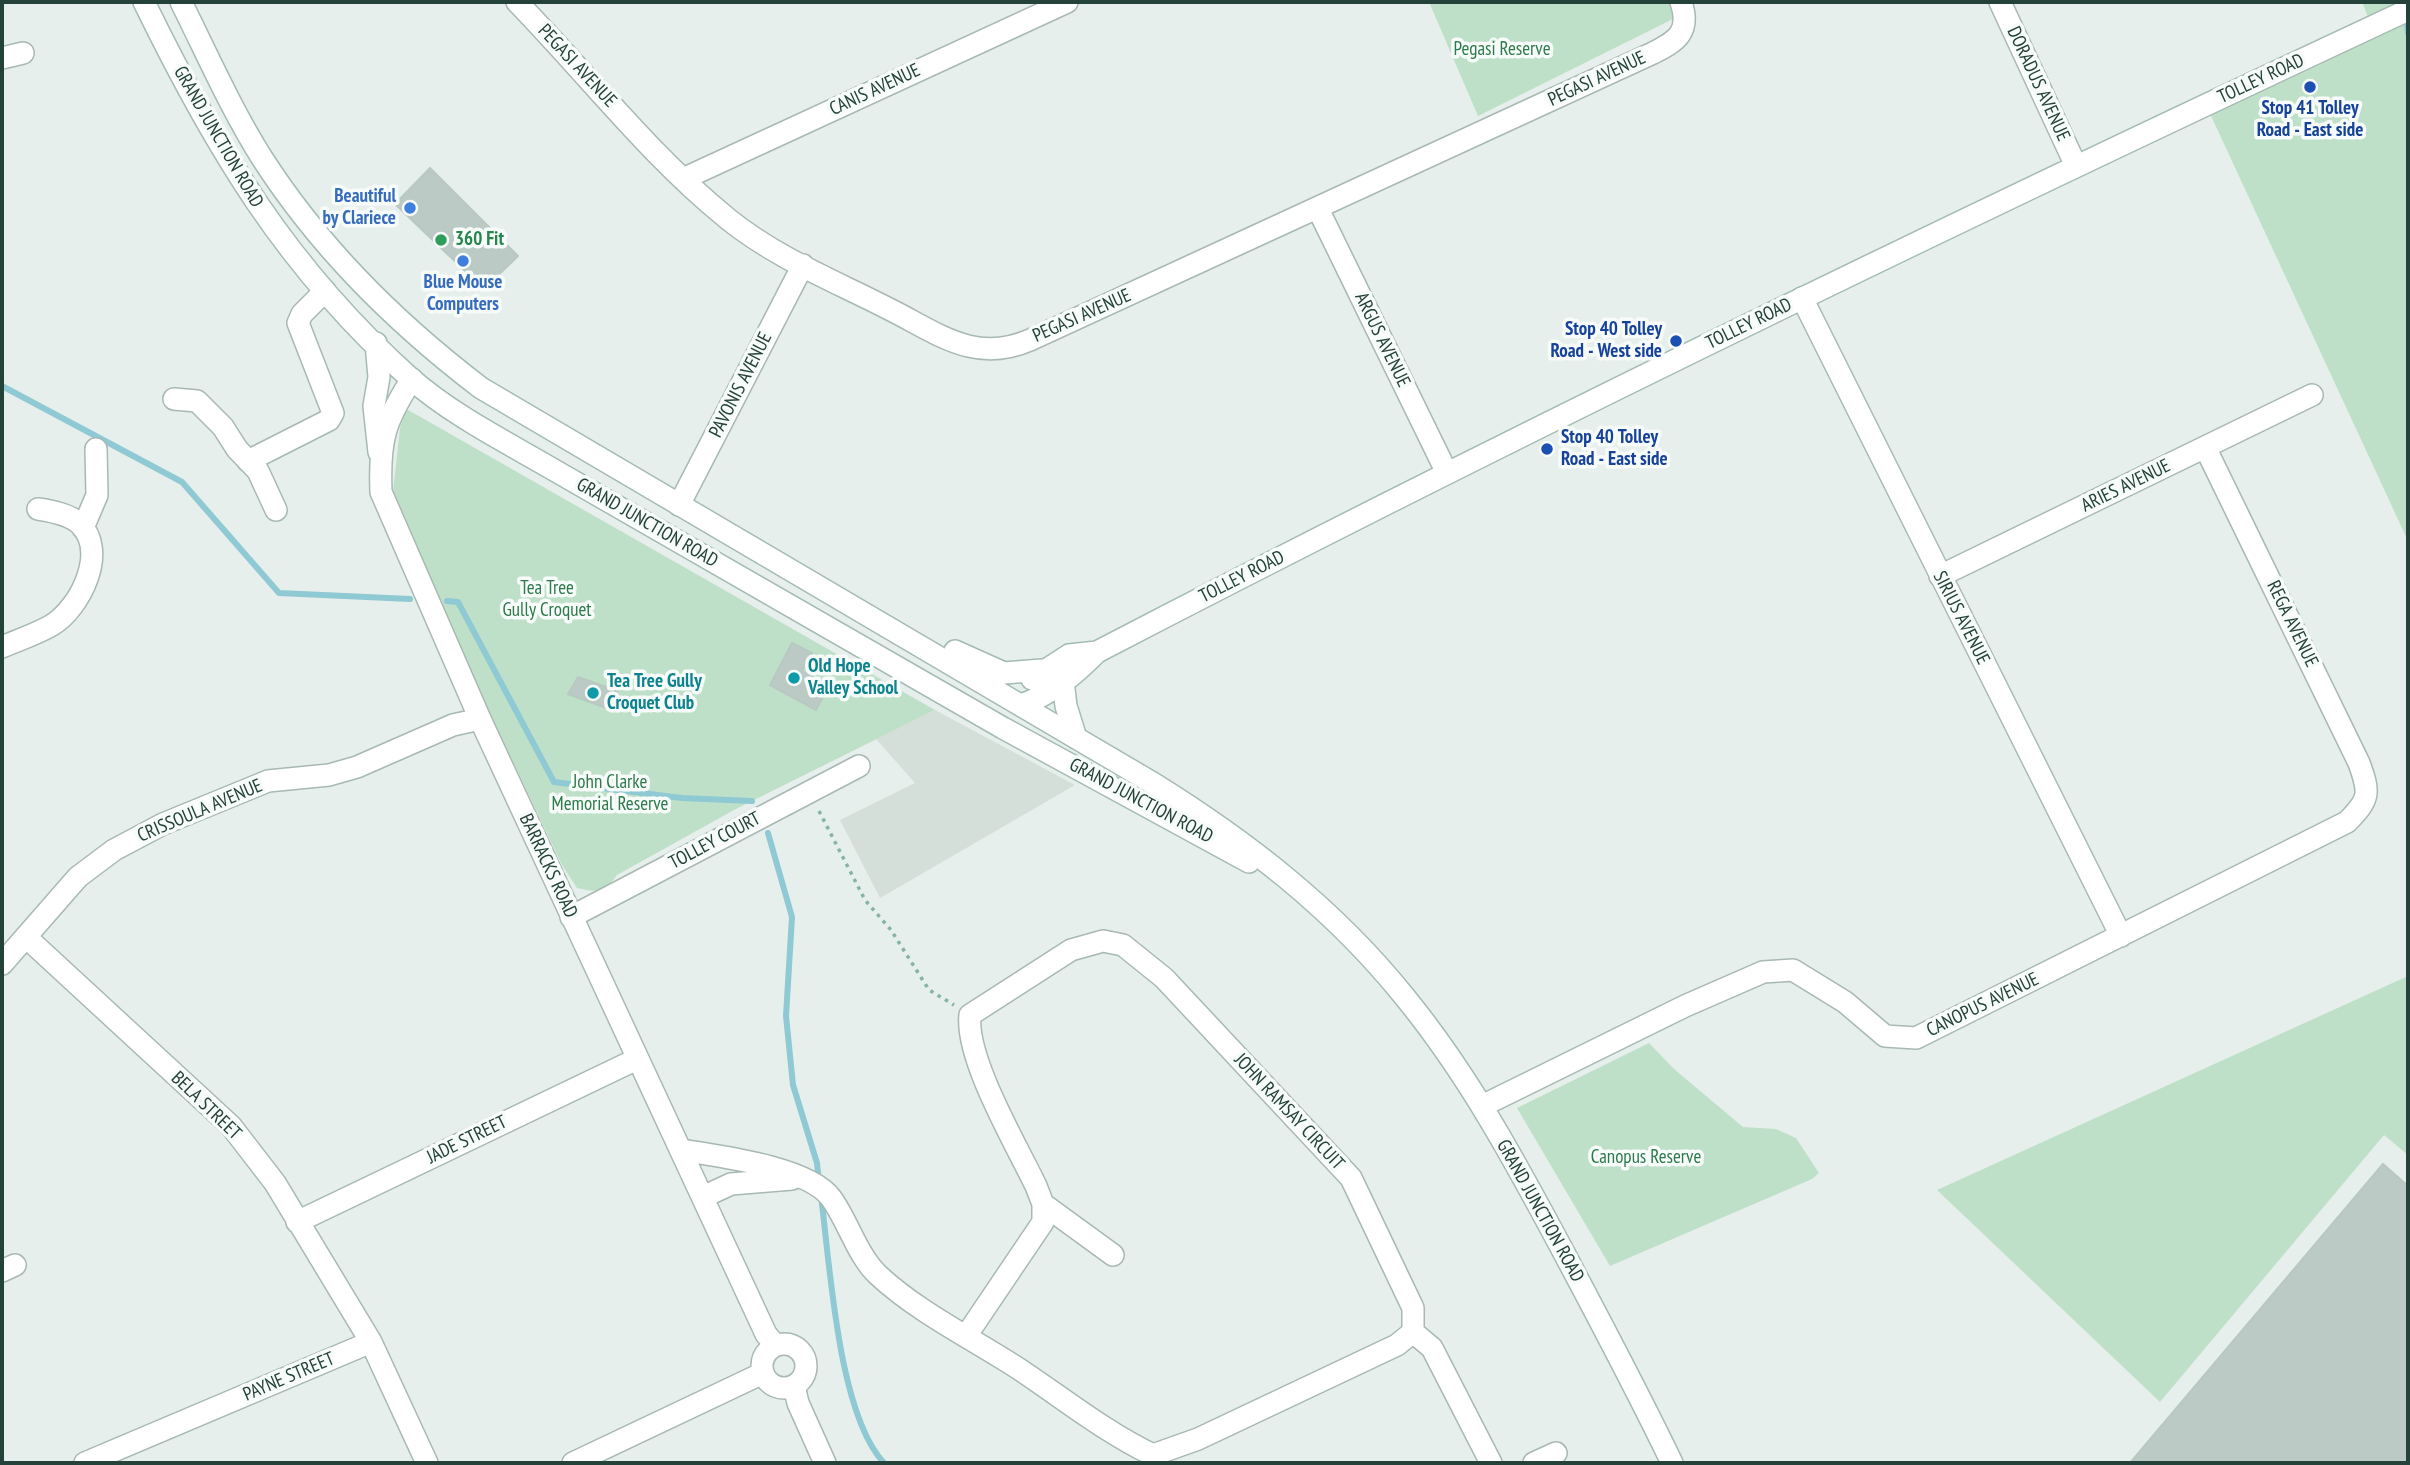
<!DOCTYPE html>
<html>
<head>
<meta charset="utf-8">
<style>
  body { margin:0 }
  #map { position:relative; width:2410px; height:1465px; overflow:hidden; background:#e6efeb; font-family:"PT Sans Narrow",sans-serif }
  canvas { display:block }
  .frame { position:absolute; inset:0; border:4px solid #24423a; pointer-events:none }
</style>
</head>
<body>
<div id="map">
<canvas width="2410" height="1465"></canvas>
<div class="frame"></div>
</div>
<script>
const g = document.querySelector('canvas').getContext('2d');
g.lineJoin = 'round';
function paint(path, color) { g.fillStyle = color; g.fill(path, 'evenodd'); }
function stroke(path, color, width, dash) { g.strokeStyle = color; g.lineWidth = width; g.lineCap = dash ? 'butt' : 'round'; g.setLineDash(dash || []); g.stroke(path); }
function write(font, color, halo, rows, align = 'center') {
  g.font = font + ' "PT Sans Narrow",sans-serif'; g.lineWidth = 7; g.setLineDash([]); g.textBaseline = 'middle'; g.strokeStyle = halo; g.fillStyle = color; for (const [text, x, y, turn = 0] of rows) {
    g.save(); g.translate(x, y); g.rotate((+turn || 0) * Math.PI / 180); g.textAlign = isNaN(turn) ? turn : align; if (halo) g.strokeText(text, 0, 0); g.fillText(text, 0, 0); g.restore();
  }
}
const built = new Path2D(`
  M935,710L1075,785L880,898L840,820L915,783L876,739Z`);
const green = new Path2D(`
  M1429,2H1672L1679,16L1478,116Z
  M2362,2H2408V541L2206,105L2372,27Z
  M406,409L417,415L935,710L734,810L617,875C605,892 598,893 577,888L562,865L475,682L393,491L400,428Z
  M2408,976V1155L2384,1135L2160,1402L1937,1190Z
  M1649,1043L1674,1069L1743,1127L1776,1129L1796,1138L1819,1173L1812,1179L1610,1266L1517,1108Z`);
const stream = new Path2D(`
  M2406,14L2408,33
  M2,386L182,482L279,593L410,599
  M447,601L458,602L554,782L682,798L752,801
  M768,833L792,917L786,1016L793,1085L817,1163L819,1182
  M821,1196C830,1265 838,1414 884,1463`);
const building = new Path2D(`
  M430,168L518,256L484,289L395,204Z
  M792,643L812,653L802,671L829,686L816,710L770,685Z
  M578,677L618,691L609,709L568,694Z
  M2383,1164L2408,1186V1463H2130Z`);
const path = new Path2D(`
  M819,811L865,900L891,930L929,990L954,1005`);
const minor = new Path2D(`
  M517,2C587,74 650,156 728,219C776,258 837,282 891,310C939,334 975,364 1030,340L1653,53C1677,41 1691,32 1681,2
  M2000,2L2076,166
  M2,58L23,53
  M683,179L1067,2
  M1318,209L1446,471
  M1802,298L2121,936
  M412,379C384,422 379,441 381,492L480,719L766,1334L775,1345
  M174,399L197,401L223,427L237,449L258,471L276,510
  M248,461L329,420L333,413L298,323L302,314L325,291
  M679,505L803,265
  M83,528L97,495L96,449
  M1940,576L2312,395
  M2,647C18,640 37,634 52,625C80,608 109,551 79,523C68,514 52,511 38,509
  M571,917L859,766
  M26,937L231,1126L275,1183L371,1342
  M2,964L78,877L114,850L163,824L268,781L329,775L357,767L453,725L480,719
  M1482,1106L1685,1006L1763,972L1793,970L1845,1002L1885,1036L1916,1038L2347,822C2370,799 2370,793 2359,763L2205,447
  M682,1150C718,1156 809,1167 831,1198C848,1221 857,1255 878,1275C919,1313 973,1339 1019,1369C1064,1399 1105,1432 1153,1455L1198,1439L1397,1345L1413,1332V1308L1351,1178L1164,978L1123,945L1103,941L1071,950L970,1015C965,1058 1016,1144 1036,1186L1043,1204V1222L966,1336
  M703,1197L731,1184L792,1179
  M1043,1204L1113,1255
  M297,1222L637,1059
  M2,1271L15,1265
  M1413,1332L1432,1348L1491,1463
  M762 1366a22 22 0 1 1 44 0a22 22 0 1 1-44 0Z
  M794,1386L798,1403L825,1463
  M85,1463L371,1342L427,1463
  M573,1463L763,1373
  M1534,1463L1556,1453`);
const secondary = new Path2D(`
  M144,2C215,148 287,268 410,378C452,415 506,442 554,470L1003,728L1249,862
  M181,2C207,54 231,109 262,158C319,247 397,324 481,388L1151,782C1246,841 1333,908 1404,996C1468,1074 1516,1163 1563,1251C1600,1321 1638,1392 1672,1463
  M376,343L379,377L374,406L379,452
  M955,651L1004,673L1042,670
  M1032,679L1069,655L1097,652
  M1063,681L1066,706L1076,738
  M1020,705C1050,696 1075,674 1097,652C1529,427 1967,216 2408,10`);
const markers = [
  [2310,87,7,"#1a4fb4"],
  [410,208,7,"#3f7fe0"],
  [441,240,7,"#2e9e5b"],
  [463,261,7,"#3f7fe0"],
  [1676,341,7,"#1a4fb4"],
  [1547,449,7,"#1a4fb4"],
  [794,678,7,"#0f9aa8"],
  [593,693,7,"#0f9aa8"]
];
const parkNames = [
  ["Pegasi Reserve",1502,50],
  ["Tea Tree",547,589],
  ["Gully Croquet",547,611],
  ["John Clarke",610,783],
  ["Memorial Reserve",610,805],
  ["Canopus Reserve",1646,1158]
];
const streetNames = [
  ["PEGASI AVENUE",577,66,47],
  ["PEGASI AVENUE",1597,79,-25],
  ["TOLLEY ROAD",2261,79,-25],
  ["DORADUS AVENUE",2038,84,65],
  ["CANIS AVENUE",875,90,-25],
  ["GRAND JUNCTION ROAD",218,137,60],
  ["PEGASI AVENUE",1082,316,-24],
  ["TOLLEY ROAD",1749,324,-26],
  ["ARGUS AVENUE",1382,340,64],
  ["PAVONIS AVENUE",741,385,-63],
  ["ARIES AVENUE",2126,486,-26],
  ["GRAND JUNCTION ROAD",647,523,30],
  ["TOLLEY ROAD",1242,577,-27],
  ["SIRIUS AVENUE",1961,618,63],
  ["REGA AVENUE",2292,624,64],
  ["GRAND JUNCTION ROAD",1141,801,28],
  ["CRISSOULA AVENUE",200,811,-23],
  ["TOLLEY COURT",715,841,-28],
  ["BARRACKS ROAD",548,866,65],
  ["CANOPUS AVENUE",1983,1005,-26],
  ["BELA STREET",206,1106,44],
  ["JOHN RAMSAY CIRCUIT",1289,1112,47],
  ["JADE STREET",467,1140,-26],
  ["GRAND JUNCTION ROAD",1540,1211,61],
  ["PAYNE STREET",289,1377,-23]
];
const transitNames = [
  ["Stop 41 Tolley",2310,109],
  ["Road - East side",2310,131],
  ["Stop 40 Tolley",1662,330,"right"],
  ["Road - West side",1662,352,"right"],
  ["Stop 40 Tolley",1561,438,"left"],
  ["Road - East side",1561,460,"left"]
];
const shopNames = [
  ["Beautiful",396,197],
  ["by Clariece",396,219],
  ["Blue Mouse",463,283,"center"],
  ["Computers",463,305,"center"]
];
const leisureNames = [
  ["360 Fit",455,240]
];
const cultureNames = [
  ["Old Hope",808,667],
  ["Valley School",808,689],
  ["Tea Tree Gully",607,682],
  ["Croquet Club",607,704]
];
paint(built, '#d4dfda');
paint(green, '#bfe0c8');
stroke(stream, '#8ec9d4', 6);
paint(building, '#bbcac4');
stroke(building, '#b8c9c2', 2);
stroke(minor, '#a8b8b2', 24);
stroke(secondary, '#a4bbb3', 24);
stroke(path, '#86b3a5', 3.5, [3.5, 5]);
stroke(minor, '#fff', 21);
stroke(secondary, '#fff', 21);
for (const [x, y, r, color] of markers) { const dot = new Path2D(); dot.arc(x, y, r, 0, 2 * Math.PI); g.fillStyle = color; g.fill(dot); stroke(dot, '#f7fbf9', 2.5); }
write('19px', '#2d7a4b', '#f7fbf9', parkNames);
write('19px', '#24423a', '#f7fbf9', streetNames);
write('bold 19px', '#164399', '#f7fbf9', transitNames);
write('bold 19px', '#366cbe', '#f7fbf9', shopNames, 'right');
write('bold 19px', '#27864d', '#f7fbf9', leisureNames, 'left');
write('bold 19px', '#0d838f', '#f7fbf9', cultureNames, 'left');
</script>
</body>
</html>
